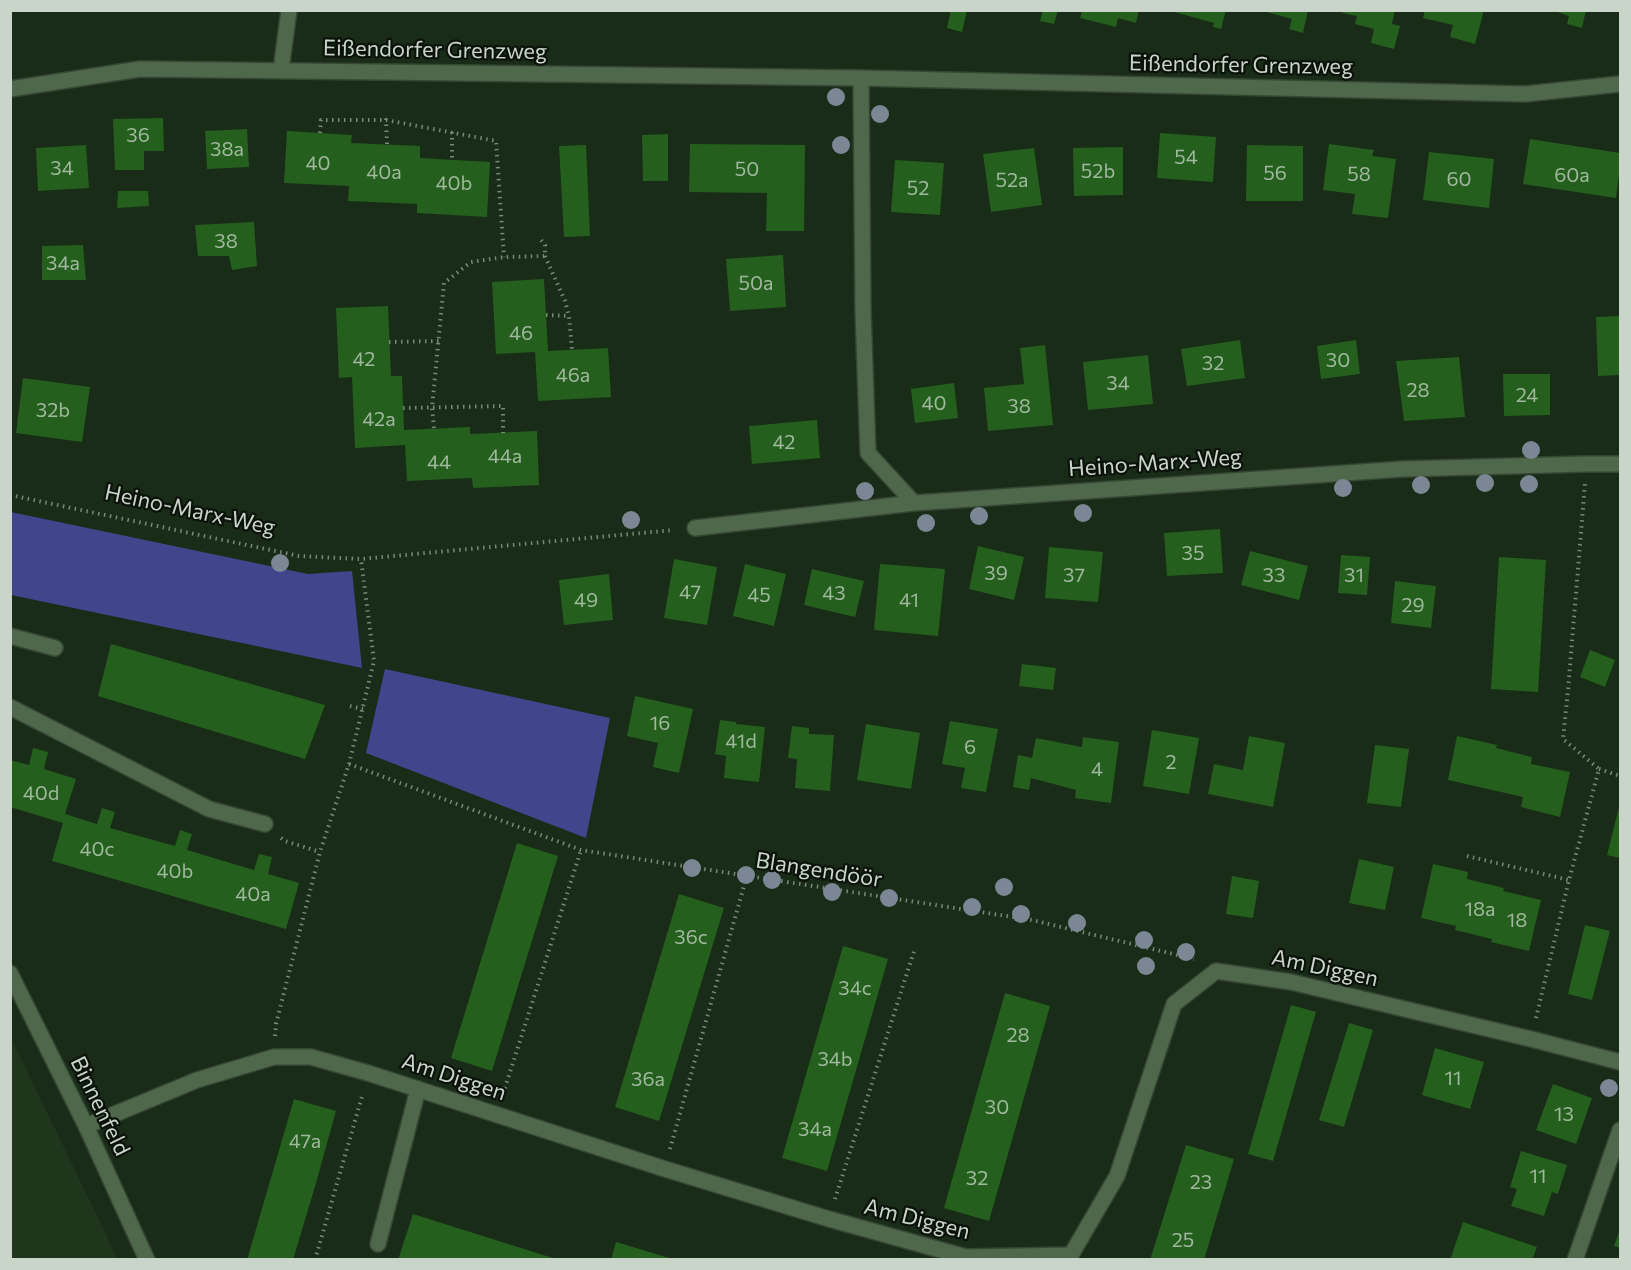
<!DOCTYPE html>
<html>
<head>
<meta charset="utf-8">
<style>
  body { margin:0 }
  #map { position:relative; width:1631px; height:1270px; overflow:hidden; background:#192c17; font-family:Commissioner,sans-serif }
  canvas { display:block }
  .frame { position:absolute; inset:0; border:12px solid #c9d5c8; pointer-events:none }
</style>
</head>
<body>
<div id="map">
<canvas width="1631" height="1270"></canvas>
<div class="frame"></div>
</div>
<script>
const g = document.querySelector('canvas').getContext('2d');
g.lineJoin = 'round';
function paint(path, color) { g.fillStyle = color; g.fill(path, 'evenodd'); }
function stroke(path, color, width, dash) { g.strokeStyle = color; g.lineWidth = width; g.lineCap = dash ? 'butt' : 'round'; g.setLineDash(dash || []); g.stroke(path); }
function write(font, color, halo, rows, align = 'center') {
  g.font = font + ' Commissioner,sans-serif'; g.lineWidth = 4.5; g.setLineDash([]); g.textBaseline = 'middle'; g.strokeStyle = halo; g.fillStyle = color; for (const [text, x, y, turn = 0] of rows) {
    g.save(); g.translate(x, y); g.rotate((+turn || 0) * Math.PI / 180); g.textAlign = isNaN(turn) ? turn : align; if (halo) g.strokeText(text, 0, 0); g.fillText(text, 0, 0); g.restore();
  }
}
const built = new Path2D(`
  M10,1038H11L118,1259H11Z`);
const forest = new Path2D(`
  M11,512L308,574L352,571L362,668L11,595Z
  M385,669L610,718L586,838L366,753Z`);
const building = new Path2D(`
  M951,10H967L962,32L947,28Z
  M1043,10H1058L1054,24L1040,21Z
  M1082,10H1139L1136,23L1118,18L1116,27L1080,18Z
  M1167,10H1226L1221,29L1213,27L1214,23Z
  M1260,10H1308L1303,33L1289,29L1292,19Z
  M1343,10H1395L1392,24L1400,26L1394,49L1371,43L1374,29L1355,24L1357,16L1342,13Z
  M1425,10H1484L1475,44L1450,37L1453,25L1423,18Z
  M1552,10H1586L1582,28L1567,24L1569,16Z
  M163,118L164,151H144V170H115L113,119Z
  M247,129L249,167L207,169L205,131Z
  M287,131L352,135L351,143L420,146V158L490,162L487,217L417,213V204L348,201L349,186L284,183Z
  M1160,133L1216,137L1213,182L1157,178Z
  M668,134V181H643L642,135Z
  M1530,139L1620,153V167L1616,198L1523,184Z
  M690,144L805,145L804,231H766L767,193L689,192Z
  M1329,144L1374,150L1372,156L1396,159L1388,218L1352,214L1355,194L1323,190Z
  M86,145L89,188L38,191L36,148Z
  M586,145L590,236L564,237L559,146Z
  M1247,145L1303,146V201H1246Z
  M1123,147V195L1074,196L1073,148Z
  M1034,148L1042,205L991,212L983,154Z
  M1429,152L1494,159L1489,208L1423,200Z
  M895,160L944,163L940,215L891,212Z
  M118,191H148L149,206L117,208Z
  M254,222L257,266L232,270L229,256H198L195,225Z
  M83,245L86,280H42V246Z
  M783,255L786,307L730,311L726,259Z
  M544,279L548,351L608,348L611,397L538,401L535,352L496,354L492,282Z
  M388,306L391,376H402L404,430L470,427V434L537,431L539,485L473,488L472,478L407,481L405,445L355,448L352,377L339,378L336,308Z
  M1620,316V375L1598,376L1596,317Z
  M1240,340L1245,378L1187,386L1181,349Z
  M1356,340L1360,374L1321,379L1317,346Z
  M1045,345L1053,425L988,431L984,388L1024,384L1020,348Z
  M1148,355L1153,404L1088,410L1083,362Z
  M1459,357L1465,417L1404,421L1396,361Z
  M1503,374H1550V415L1504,416Z
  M23,378L90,387L82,442L16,433Z
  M954,383L958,418L915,423L911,389Z
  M817,420L820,458L752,464L749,426Z
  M1220,529L1223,573L1167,576L1164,533Z
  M978,546L1024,557L1014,600L969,589Z
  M1049,547L1103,552L1098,602L1045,598Z
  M1250,551L1308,566L1299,600L1241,585Z
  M1341,555L1370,557L1367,595L1338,593Z
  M1499,557L1546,560L1538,692L1491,689Z
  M674,559L717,567L707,625L664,618Z
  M745,564L786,574L774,626L733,616Z
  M880,564L945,569L938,636L874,630Z
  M812,569L864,581L855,617L804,605Z
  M609,574L613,620L564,625L559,580Z
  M1395,581L1436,586L1431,628L1391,623Z
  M111,644L325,705L305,759L98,696Z
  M1590,650L1615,660L1605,687L1580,677Z
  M1022,664L1056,668L1053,690L1019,686Z
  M635,696L693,709L679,773L653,767L658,743L627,736Z
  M720,720L736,722V724L765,727L759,782L724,778L726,756L715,754Z
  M950,721L998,729L986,792L961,788L965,768L942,764Z
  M866,724L920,733L911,789L857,780Z
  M792,726L809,728V734L834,735L830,791L795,788L797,759L788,758Z
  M1152,730L1199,738L1189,794L1143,786Z
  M1249,736L1285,743L1273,807L1208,794L1214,764L1243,770Z
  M1457,736L1497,745L1496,748L1532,757L1531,764L1570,772L1560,817L1521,807L1523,797L1448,780Z
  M1083,737L1119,742L1111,803L1075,798L1076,790L1031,778L1029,790L1013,787L1018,755L1032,758L1036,738L1082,747Z
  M1375,745L1409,749L1401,807L1367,803Z
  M33,748L48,752L44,769L76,779L65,814L97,824L102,808L115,812L110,828L175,846L180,830L192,834L187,850L254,870L259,854L272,857L268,874L299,883L286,929L52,861L63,823L10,807V760L29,765Z
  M1620,803V858L1607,855Z
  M517,843L558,856L492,1071L451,1058Z
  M1359,859L1394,867L1385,910L1349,903Z
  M1433,864L1468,872L1467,879L1504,888L1503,891L1541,900L1529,951L1491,942L1492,939L1455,930L1456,926L1421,918Z
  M1232,876L1259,881L1253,918L1226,914Z
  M679,894L724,908L659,1121L615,1107Z
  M1585,925L1610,931L1592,1000L1568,994Z
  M843,946L888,959L827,1171L782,1158Z
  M1005,993L1050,1006L989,1221L944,1208Z
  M1291,1005L1316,1012L1273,1161L1248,1154Z
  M1349,1023L1373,1030L1344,1127L1319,1120Z
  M1435,1048L1484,1062L1470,1109L1422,1095Z
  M1553,1084L1592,1098L1576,1144L1536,1130Z
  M294,1099L336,1111L316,1183L293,1260H247Z
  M1186,1145L1234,1159L1204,1260H1150Z
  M1521,1151L1567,1165L1558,1194L1552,1192L1544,1216L1511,1206L1517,1189L1510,1187Z
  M413,1214L556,1259V1260H398Z
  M1463,1222L1537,1247L1532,1260H1450Z
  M1620,1229V1248L1614,1246Z
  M616,1242L673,1259V1260H611Z`);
const path = new Path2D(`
  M452,132V160
  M320,133L321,120H386
  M387,144L386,120L496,141L504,257
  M545,256L565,301L569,316L572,350
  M546,315L569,316
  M389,342L439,341
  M403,408L503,406V433
  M434,428L432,408L444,283L471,262L504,257L545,256V245L541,240
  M10,495L299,556L361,559L674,530
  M350,706L363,709
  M349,764L581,850L1032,920L1194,959
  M1599,769L1620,776
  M281,838L285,841L320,852
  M1467,856L1569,880
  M1536,1018L1569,880L1599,769L1563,739L1568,690L1585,484
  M275,1036L276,1024L320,852L349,764L374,661L361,559
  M503,1094L581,850
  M10,1144H11
  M670,1149L747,875
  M835,1199L915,948
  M315,1260L363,1093`);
const service = new Path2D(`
  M10,636L55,648
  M10,707L209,809L265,824
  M378,1244L418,1089`);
const minor = new Path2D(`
  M281,70L289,10
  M861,78L863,311L868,453L914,503
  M10,89L140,69L861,78L1525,94L1620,84
  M695,528L914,503L1403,469L1586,464H1620
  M10,973L86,1126L147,1260
  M86,1126L197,1080L274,1057H311L368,1073L665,1169L829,1219L966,1257L1071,1255L1117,1176L1174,1004L1216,971L1291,982L1531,1039L1620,1062
  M1575,1260L1620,1130`);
const trees = [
  [836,97],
  [880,114],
  [841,145],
  [1531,450],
  [1485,483],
  [1529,484],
  [1421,485],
  [1343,488],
  [865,491],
  [1083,513],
  [979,516],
  [631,520],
  [926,523],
  [280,563],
  [692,868],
  [746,875],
  [772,880],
  [1004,887],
  [832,892],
  [889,898],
  [972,907],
  [1021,914],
  [1077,923],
  [1144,940],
  [1186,952],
  [1146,966],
  [1609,1088]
];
const numberNames = [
  ["36",138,135],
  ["38a",227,149],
  ["54",1186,157],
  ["40",318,163],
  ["34",62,168],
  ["50",747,169],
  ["52b",1098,171],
  ["40a",384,172],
  ["56",1275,173],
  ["58",1359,174],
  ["60a",1572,175],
  ["60",1459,179],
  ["52a",1012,180],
  ["40b",454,183],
  ["52",918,188],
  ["38",226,241],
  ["34a",63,263],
  ["50a",756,283],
  ["46",521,333],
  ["42",364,359],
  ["30",1338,360],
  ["32",1213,363],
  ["46a",573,375],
  ["34",1118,383],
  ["28",1418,390],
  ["24",1527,395],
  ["40",934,403],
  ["38",1019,406],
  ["32b",53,410],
  ["42a",379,419],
  ["42",784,442],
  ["44a",505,456],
  ["44",439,462],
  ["35",1193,553],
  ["39",996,573],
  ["37",1074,575],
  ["33",1274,575],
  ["31",1354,575],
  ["47",690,592],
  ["43",834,593],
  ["45",759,595],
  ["49",586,600],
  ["41",909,600],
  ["29",1413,605],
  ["16",660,723],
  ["41d",741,741],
  ["6",970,747],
  ["2",1171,762],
  ["4",1097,769],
  ["40d",41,793],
  ["40c",97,849],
  ["40b",175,871],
  ["40a",253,894],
  ["18a",1480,909],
  ["18",1517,920],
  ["36c",691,937],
  ["34c",855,988],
  ["28",1018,1035],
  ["34b",835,1059],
  ["11",1453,1078],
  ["36a",648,1079],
  ["30",997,1107],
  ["13",1564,1114],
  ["34a",815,1129],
  ["47a",305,1141],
  ["11",1538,1176],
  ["32",977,1178],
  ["23",1201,1182],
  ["25",1183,1240]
];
const streetNames = [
  ["Eißendorfer Grenzweg",435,50,1],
  ["Eißendorfer Grenzweg",1241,65,1],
  ["Heino-Marx-Weg",1155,463,-4],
  ["Heino-Marx-Weg",190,510,12],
  ["Blangendöör",819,870,9],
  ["Am Diggen",1325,968,12],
  ["Am Diggen",454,1077,18],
  ["Binnenfeld",100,1106,64],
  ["Am Diggen",917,1219,14]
];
paint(built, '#1f361c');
paint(forest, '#41458c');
paint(building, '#245f1d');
stroke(service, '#354733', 18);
stroke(minor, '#354733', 18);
stroke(path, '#798878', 4, [1.5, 4.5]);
stroke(service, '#4f674b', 15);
stroke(minor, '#4f674b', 15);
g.fillStyle = '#7b8795';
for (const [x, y] of trees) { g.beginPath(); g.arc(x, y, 9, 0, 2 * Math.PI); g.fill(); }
write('20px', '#a0b89d', null, numberNames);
write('22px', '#c9d5c8', '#0a1209', streetNames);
</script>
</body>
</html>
